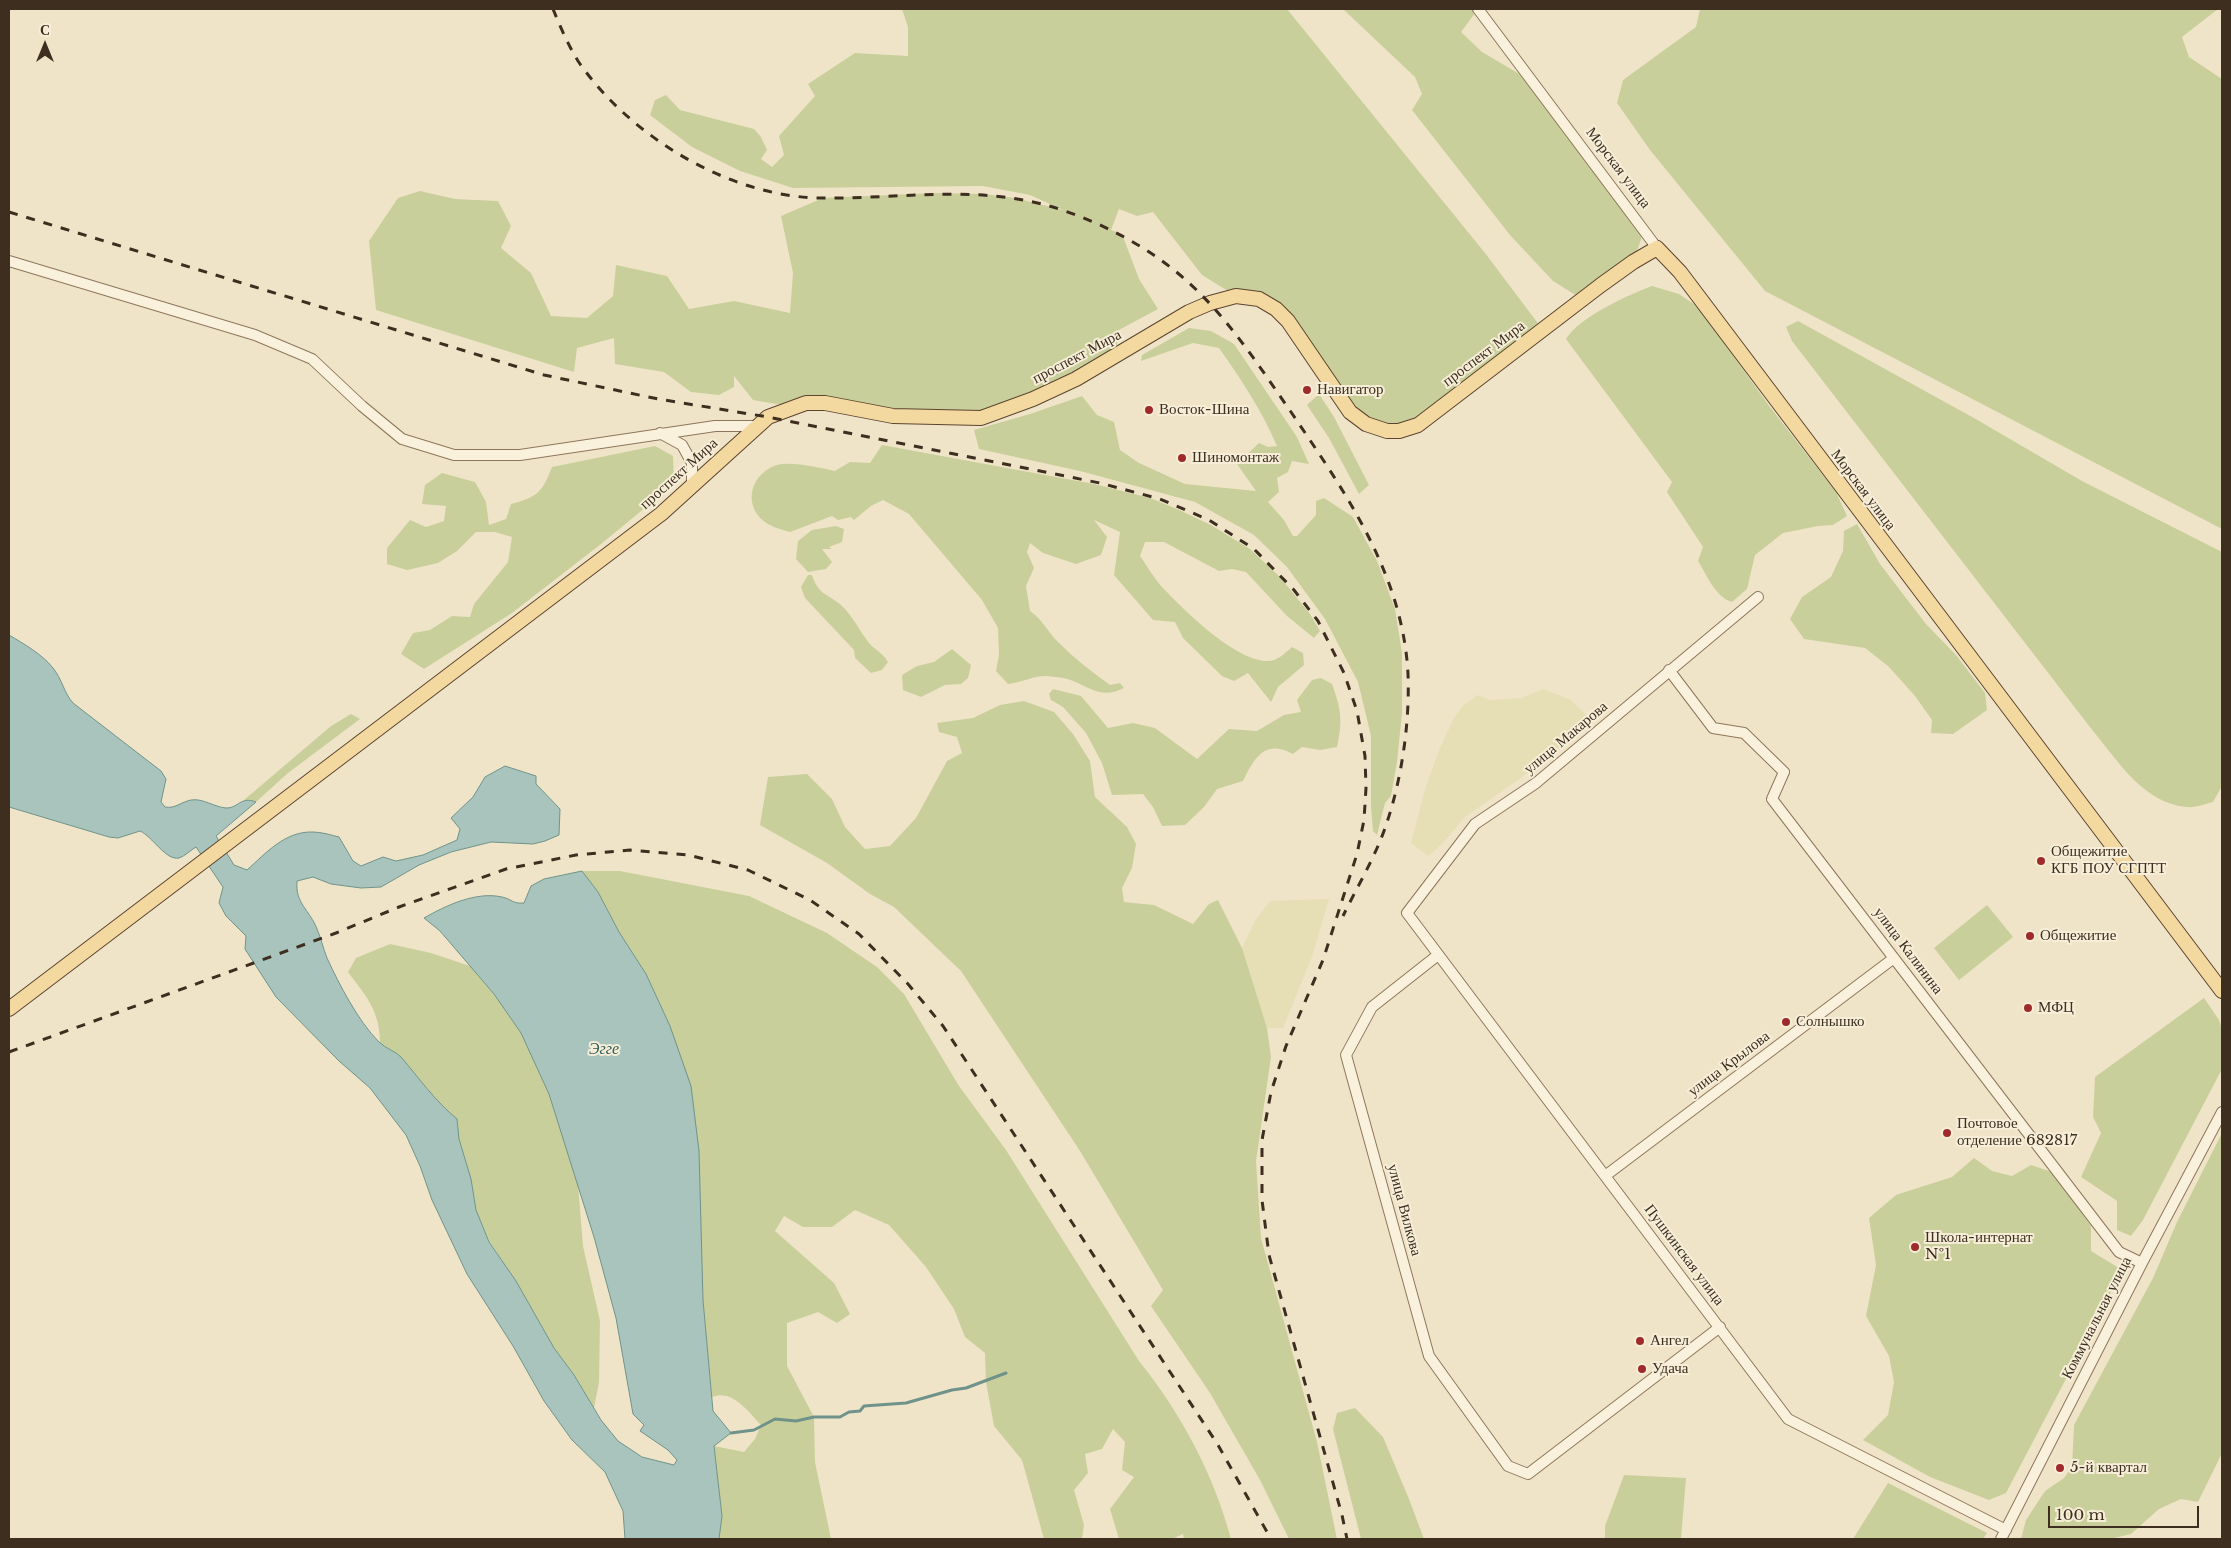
<!DOCTYPE html>
<html>
<head>
<meta charset="utf-8">
<style>
  body { margin:0 }
  #map { position:relative; width:2231px; height:1548px; overflow:hidden; background:#f0e4c8; font-family:"Libre Baskerville",serif }
  canvas { display:block }
  .frame { position:absolute; inset:0; border:10px solid #3d2e20; pointer-events:none }
  .north { position:absolute; left:20px; top:20px; width:50px; height:50px; -webkit-text-stroke:4px #f7eed8; paint-order:stroke; rotate:0deg; font-size:14px; font-weight:700; line-height:20px; text-align:center; color:#3d2e20 }
  .north::after { content:''; display:block; margin:auto; width:18px; height:22px; background:#3d2e20; clip-path:polygon(50% 0,100% 100%,50% 72%,0 100%) }
  .scale { position:absolute; left:2048px; top:1506px; width:151px; height:22px; box-sizing:border-box; border:2px solid #3d2e20; border-top:0; padding-left:6px; font-size:15px; line-height:18px; white-space:nowrap; color:#3d2e20; -webkit-text-stroke:4px #f7eed8; paint-order:stroke }
</style>
</head>
<body>
<div id="map">
<canvas width="2231" height="1548"></canvas>
<div class="frame"></div>
<div class="north">С</div>
<div class="scale">100 m</div>
</div>
<script>
const g = document.querySelector('canvas').getContext('2d');
g.lineJoin = 'round';
function paint(path, color) { g.fillStyle = color; g.fill(path, 'evenodd'); }
function stroke(path, color, width, dash) { g.strokeStyle = color; g.lineWidth = width; g.lineCap = dash ? 'butt' : 'round'; g.setLineDash(dash || []); g.stroke(path); }
function write(font, color, halo, rows, align = 'center') {
  g.font = font + ' "Libre Baskerville",serif'; g.lineWidth = 4; g.setLineDash([]); g.textBaseline = 'middle'; g.strokeStyle = halo; g.fillStyle = color; for (const [text, x, y, turn = 0] of rows) {
    g.save(); g.translate(x, y); g.rotate((+turn || 0) * Math.PI / 180); g.textAlign = isNaN(turn) ? turn : align; if (halo) g.strokeText(text, 0, 0); g.fillText(text, 0, 0); g.restore();
  }
}
const farmland = new Path2D(`
  M1543,689L1571,700L1587,716L1562,749L1465,817L1443,843L1428,856L1411,843L1425,789L1440,748L1454,718L1463,706L1477,695L1490,700L1522,698Z
  M1329,899L1313,954L1283,1028H1267L1242,948L1256,919L1270,901Z`);
const green = new Path2D(`
  M902,9H1287L1485,253L1543,330L1418,425L1366,424L1276,309L1236,296L1202,275L1153,212L1137,216L1119,209L1111,230L1122,234L1139,279L1158,309L1115,332L1119,354L999,413L793,407L753,400L734,376V387L719,395L691,392L664,372L615,364L614,338L577,348L574,372L376,310L369,241L398,198L420,191L455,199L498,201L511,226L501,248L531,273L551,316L587,318L613,296L616,265L667,276L689,309L734,301L790,313L793,273L781,216L823,198L936,193L984,194L1015,198L1063,210L1030,195L983,186L793,188L740,171L692,147L650,115L655,100L666,95L680,110L754,129L761,137L767,150L761,159L772,167L784,155L779,136L815,96L808,84L855,53L908,56V27Z
  M1343,9H1478L1461,32L1482,52L1533,82L1644,231L1633,262L1582,299L1553,281L1510,235L1412,110L1422,94L1415,77Z
  M1700,9H2218L2182,37L2189,57L2222,79V529L1765,291L1650,150L1617,103L1623,80L1696,27Z
  M1652,286L1679,294L1698,307L1770,407L1836,492L1847,516L1833,525L1818,526L1783,533L1755,555L1747,589L1732,602C1715,597 1707,575 1698,561L1703,547L1667,492L1672,482L1566,339C1579,317 1628,295 1652,286Z
  M1798,321L1974,418L2082,481L2222,552V786L2213,802C2205,804 2195,808 2187,807C2144,804 2118,761 2093,731L1792,341L1786,327Z
  M1189,328L1211,331L1234,344L1297,437L1309,464L1292,461L1288,472L1277,478L1279,492L1268,502L1284,520L1293,536H1297L1316,515V501L1324,498L1353,517L1377,561L1395,609L1402,653V713L1397,762L1391,796L1385,803L1377,835L1373,831L1371,807V736L1358,682L1325,619L1287,567L1254,535L1195,502L1080,471L979,449L974,430L1030,414L1082,396L1097,415L1114,422L1120,450L1139,463L1185,484L1256,491L1237,464L1259,443L1268,447L1277,446C1262,411 1241,379 1219,348L1193,343L1141,361L1142,355Z
  M1319,394L1334,417L1369,485L1359,494L1329,438L1307,405Z
  M882,445L1094,484L1150,498L1177,509L1211,525L1250,549L1280,577L1310,614L1320,631L1314,638L1287,616L1246,572L1232,569L1219,571L1164,542H1145L1140,556C1147,566 1154,578 1162,587C1184,610 1233,659 1266,661C1277,662 1285,653 1292,647L1303,653L1304,665L1278,687L1271,702L1248,673L1234,681L1222,676L1183,638L1175,622L1153,620L1114,575L1120,532L1094,520L1107,537L1101,555L1076,564L1043,553L1030,543L1027,552L1034,568L1026,586L1030,611C1043,620 1048,632 1058,642C1074,658 1092,672 1110,685L1120,683L1124,688C1102,699 1093,689 1073,681C1065,677 1054,677 1046,676C1032,676 1021,683 1008,684L996,671L999,655L998,628L982,600L909,514L883,500L871,506L854,520L851,517L838,520L832,516L790,532C783,530 775,528 768,524C743,509 748,477 774,466C788,460 820,468 835,471L850,462L870,463Z
  M655,446L673,456L674,482L651,503L601,544L512,613L424,669L401,654L413,633L430,630L452,616L470,617L474,604L508,562L512,537L495,532H476L457,551L438,563L407,570L387,564V548L410,520L426,527L444,521L446,506L422,504L425,485L442,473L475,482L486,502L489,525L506,519L511,504C537,497 542,493 552,467Z
  M1857,524L1880,564L1926,624L1956,655L1985,693L1987,710L1953,734L1931,733L1932,720L1915,696L1888,666L1865,648L1804,639L1790,619L1802,597L1831,577L1843,551L1844,531Z
  M836,526L844,529L842,542L829,547L832,549H822L832,562L826,569L808,572L796,559L798,541L812,530Z
  M808,575H812C819,596 827,593 841,605C853,616 859,630 869,643C875,650 882,652 888,662L882,670L871,673L855,658L854,650L805,598L801,587Z
  M952,649L971,665L968,678L961,684L945,685L921,697L903,690L902,675L917,666L934,662Z
  M1321,678L1332,684C1341,709 1343,720 1337,747L1320,750L1302,747L1293,754C1265,739 1255,757 1243,781L1217,789L1204,807L1185,825L1162,826L1153,807L1143,794L1112,795L1102,763L1086,733L1063,707L1051,700L1049,694L1053,689L1081,696L1108,728L1133,723L1155,728L1197,759L1229,729L1257,731L1284,715L1301,712L1297,700L1312,680Z
  M1024,701L1054,712L1073,734L1090,761L1095,797L1127,827L1136,844L1132,868L1122,888L1124,902L1154,905L1193,924L1209,904L1218,900L1242,948L1267,1028L1271,1057L1256,1161L1261,1238L1317,1442L1337,1539H1289L1260,1480L1210,1393L1151,1306L1163,1290L1080,1151L961,971L894,907L870,894L827,863L760,825L768,777L807,774L832,799L845,827L865,849L890,846L916,818L947,761L962,753L957,737L939,732L937,723L973,718L1000,705Z
  M351,714L360,719L288,773L256,802L244,800L331,726Z
  M582,871H620L749,896L827,933L877,967L904,994L959,1086L1006,1150L1139,1361C1181,1413 1214,1475 1231,1539H1184L1183,1534L1172,1539H1119L1110,1509L1134,1477L1122,1470L1125,1442L1113,1429L1102,1449L1085,1454L1088,1473L1074,1490L1084,1525L1082,1539H1044L1022,1460L994,1426L986,1382L985,1353L965,1337L954,1309L926,1267L889,1225L855,1210L832,1227H803L784,1216L775,1231L834,1283L850,1314L837,1323L818,1312L787,1323V1366L814,1417L815,1462L831,1539H719L722,1516L714,1446L744,1452L755,1439L761,1425C748,1412 733,1389 712,1397L703,1300L670,1026L646,974L619,932L598,892Z
  M1987,905L2013,937L1959,980L1934,948Z
  M390,944L431,953L470,966L494,994L521,1033L549,1094L578,1184L583,1246L600,1321L599,1382L594,1408L574,1375L554,1348L516,1281L489,1241L476,1210L471,1179L459,1139L457,1119L443,1107L399,1055L380,1043C380,1011 366,996 348,972L356,958Z
  M2204,998L2219,1020L2222,1029V1069L2143,1220L2131,1236L2117,1230V1201L2081,1177L2101,1133L2093,1117L2095,1077Z
  M2222,1133V1453L2198,1502L2181,1499L2159,1509L2131,1534L2110,1539H2021L2026,1520L2045,1491L2064,1478L2072,1467L2074,1425L2153,1278L2177,1222Z
  M1974,1158L1992,1171L2012,1176L2031,1165L2052,1172L2091,1226V1251L2119,1268L2109,1297L2006,1493L1989,1500L1930,1477L1863,1440L1888,1415L1894,1382L1889,1356L1866,1316L1876,1265L1869,1218L1896,1195L1952,1177Z
  M1355,1408L1383,1437L1409,1499L1424,1539H1361L1333,1429L1337,1413Z
  M1624,1475L1686,1478L1681,1539H1605V1526Z
  M1888,1483L1987,1533L1983,1539H1853Z`);
const water = new Path2D(`
  M9,635C24,644 42,654 53,668C62,679 64,693 73,703L161,771L166,779L161,802L165,807C175,809 181,802 191,800C203,798 214,807 226,808C239,808 240,796 256,802L216,836L234,865L247,870C266,853 285,831 313,832C321,832 331,835 339,837L353,861L361,866L383,857L396,861L423,855L457,840L460,829L451,818L473,797L485,777L505,766L536,776V784L560,809L559,835L545,841L533,844L491,842L451,852L419,865L381,887L361,888L331,884L313,877L297,881C295,904 310,910 317,929C321,938 323,948 327,958C339,984 358,1021 379,1042C385,1048 395,1051 401,1057C419,1078 435,1101 457,1119L459,1139L471,1179L476,1210L489,1242L516,1281L554,1348L574,1375L601,1420L618,1441L642,1457L674,1465L677,1460L668,1450L640,1431L644,1425L633,1414L616,1318L594,1237L549,1094L521,1033L494,994L440,931L424,918C445,906 476,891 502,897C512,899 512,904 524,903L531,886L544,879L582,871L598,892L619,932L646,974L670,1026L691,1086L699,1151L703,1300L713,1411L731,1433L714,1446L722,1516L719,1539H625L623,1511L605,1472L572,1440L544,1401L513,1346L467,1274L432,1200L420,1166L406,1135L370,1088L339,1061L276,997L245,949L246,936L226,916L219,903L223,887L196,847C191,850 185,856 179,858C166,861 152,836 140,831L118,838L109,837L9,807Z`);
const stream = new Path2D(`
  M731,1433L754,1430L775,1419L796,1421L814,1417H840L849,1412L860,1411L864,1406L906,1403L952,1390L966,1388L1006,1373`);
const minor = new Path2D(`
  M1478,9L1657,248
  M9,261L255,335L312,359L362,406L402,439L454,455H520L715,426H757
  M660,433L682,445L692,463V487
  M1758,597L1536,783L1475,824L1407,913L1788,1419L2006,1530
  M1669,670L1713,728L1744,733L1784,772L1772,799L2119,1252L2142,1263
  M1438,955L1372,1007L1346,1055L1429,1356L1508,1466L1528,1474L1720,1327
  M1605,1176L1894,958
  M2001,1539L2142,1263L2222,1112`);
const major = new Path2D(`
  M9,1009L661,514L768,417L806,403H825L893,416L981,418L1033,399L1076,379L1189,312L1210,303L1236,296L1259,299L1276,309L1288,321L1350,412L1366,424L1387,431H1399L1418,425L1601,285L1633,262L1657,248L1680,272L2222,991`);
const rail = new Path2D(`
  M553,9C560,26 568,45 578,61C630,137 731,198 823,198C904,199 983,183 1062,210C1107,225 1151,249 1187,281C1229,319 1259,366 1291,412C1345,492 1403,574 1408,674C1410,725 1401,784 1384,831C1373,861 1356,889 1343,916
  M9,212L544,375L658,399L768,417L1100,483L1160,499L1209,520L1254,549L1294,590L1318,621L1344,673L1357,711L1365,756L1366,788L1364,820L1357,854L1323,960L1286,1046L1271,1092L1262,1140V1200L1269,1255L1342,1515L1347,1539
  M9,1052L336,933L399,907L506,869L576,855L630,850L688,855L748,870L810,900L859,934L908,984L943,1026L1218,1445L1271,1539`);
const markers = [
  [1307,390,5,"#9e2a2b"],
  [1149,410,5,"#9e2a2b"],
  [1182,458,5,"#9e2a2b"],
  [2041,861,5,"#9e2a2b"],
  [2030,936,5,"#9e2a2b"],
  [2028,1008,5,"#9e2a2b"],
  [1786,1022,5,"#9e2a2b"],
  [1947,1133,5,"#9e2a2b"],
  [1915,1247,5,"#9e2a2b"],
  [1640,1341,5,"#9e2a2b"],
  [1642,1369,5,"#9e2a2b"],
  [2060,1468,5,"#9e2a2b"]
];
const streetNames = [
  ["Морская улица",1618,168,53],
  ["проспект Мира",1484,354,-37],
  ["проспект Мира",1077,357,-28],
  ["проспект Мира",679,474,-42],
  ["Морская улица",1863,490,53],
  ["улица Макарова",1566,738,-40],
  ["улица Калинина",1908,951,53],
  ["улица Крылова",1729,1064,-37],
  ["улица Вилкова",1404,1210,75],
  ["Пушкинская улица",1684,1255,53],
  ["Коммунальная улица",2097,1318,-63]
];
const poiNames = [
  ["Навигатор",1317,390],
  ["Восток-Шина",1159,410],
  ["Шиномонтаж",1192,458],
  ["Общежитие",2051,852],
  ["КГБ ПОУ СГПТТ",2051,869],
  ["Общежитие",2040,936],
  ["МФЦ",2038,1008],
  ["Солнышко",1796,1022],
  ["Почтовое",1957,1124],
  ["отделение 682817",1957,1141],
  ["Школа-интернат",1925,1238],
  ["№1",1925,1255],
  ["Ангел",1650,1341],
  ["Удача",1652,1369],
  ["5-й квартал",2070,1468]
];
const waterNames = [
  ["Эгге",604,1049]
];
paint(farmland, '#e6deb5');
paint(green, '#c9cf9b');
paint(water, '#a9c4bc');
stroke(water, '#6f938a', 1);
stroke(stream, '#6f938a', 3);
stroke(minor, '#8d765c', 12);
stroke(major, '#5b4430', 16);
stroke(minor, '#faf1dc', 10);
stroke(major, '#f3d9a0', 14);
stroke(rail, '#3d2e20', 3, [9, 9]);
for (const [x, y, r, color] of markers) { const dot = new Path2D(); dot.arc(x, y, r, 0, 2 * Math.PI); g.fillStyle = color; g.fill(dot); stroke(dot, '#f7eed8', 2); }
write('15px', '#3d2e20', '#f7eed8', streetNames);
write('15px', '#3d2e20', '#f7eed8', poiNames, 'left');
write('italic 16px', '#2f5d5a', '#f7eed8', waterNames);
</script>
</body>
</html>
